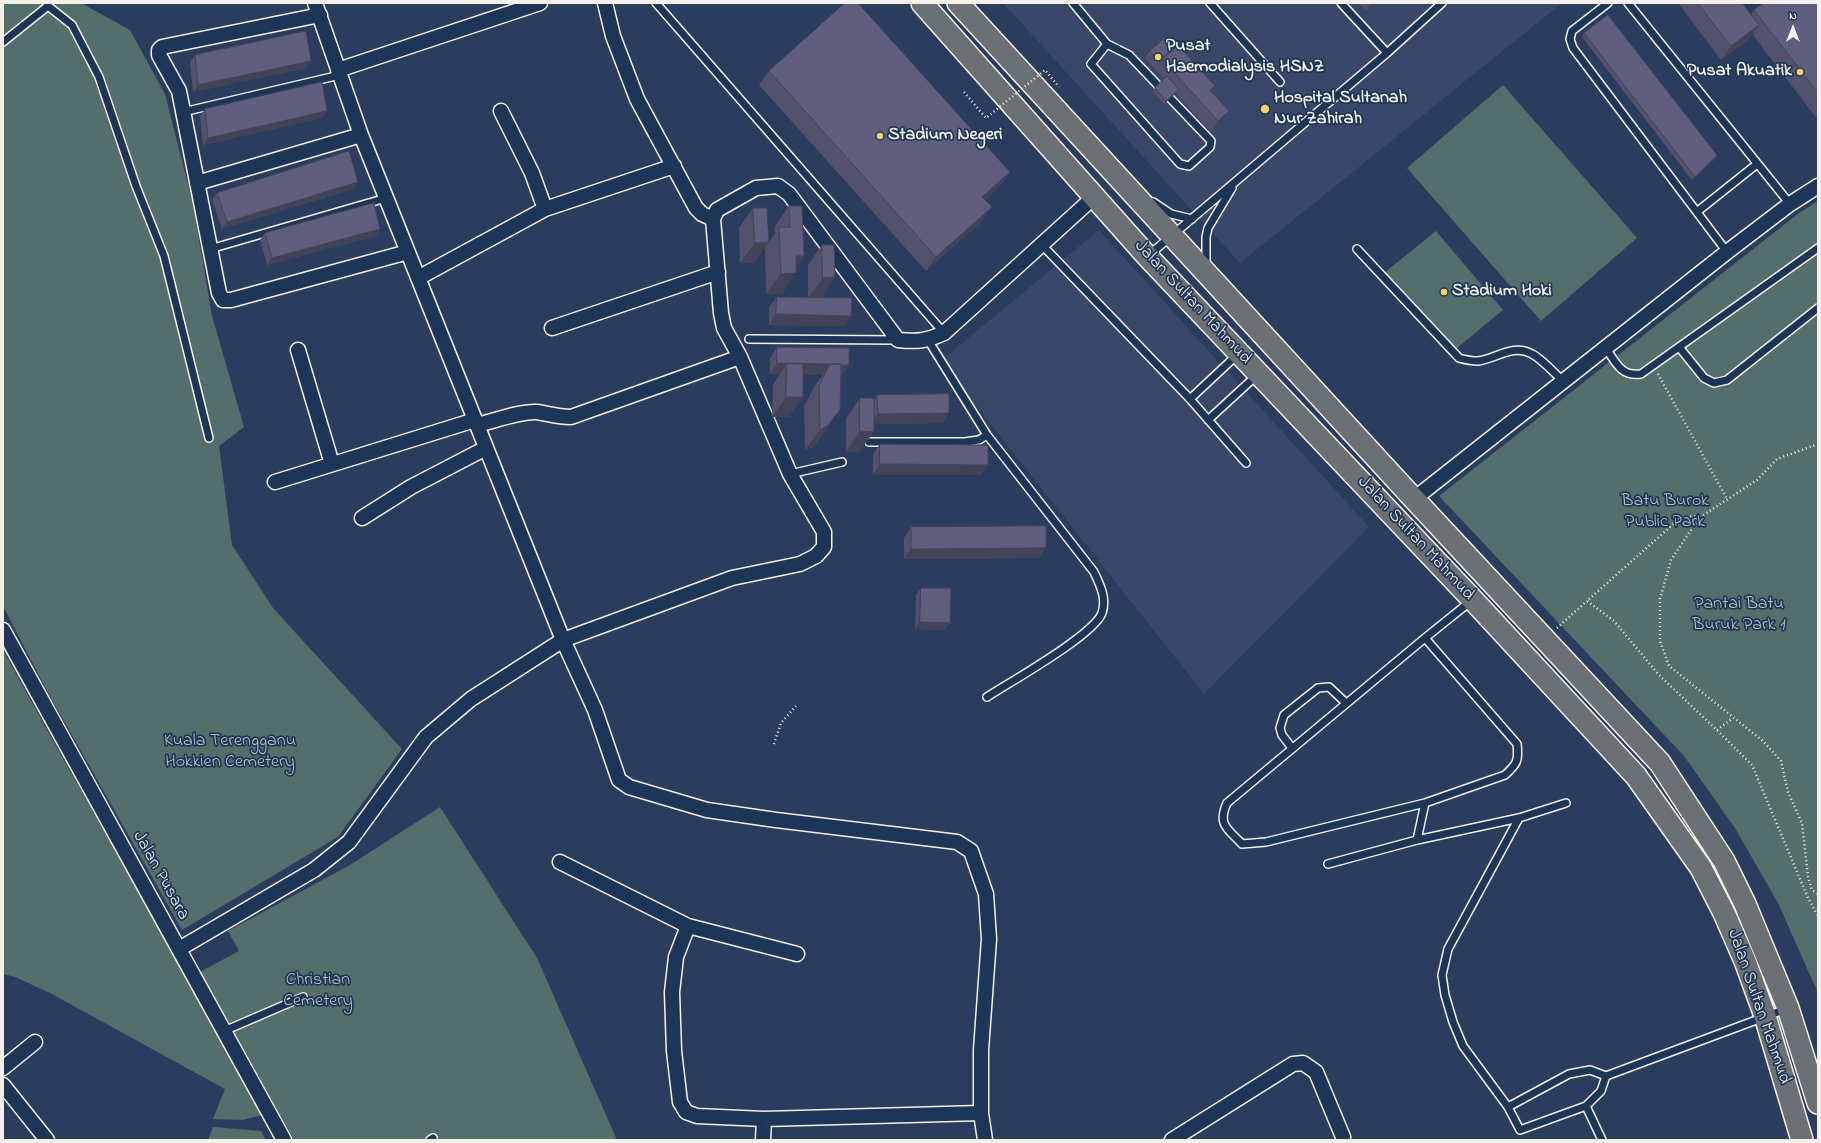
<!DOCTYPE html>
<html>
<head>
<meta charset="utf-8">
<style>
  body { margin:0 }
  #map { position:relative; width:1821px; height:1143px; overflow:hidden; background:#2a3d5f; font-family:"Indie Flower",sans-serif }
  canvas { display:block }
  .frame { position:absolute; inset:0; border:4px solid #f4f1e8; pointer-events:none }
  .north { position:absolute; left:1773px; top:8px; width:40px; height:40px; -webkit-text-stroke:3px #1d3557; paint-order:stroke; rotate:0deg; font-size:11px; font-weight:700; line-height:16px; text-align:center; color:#f4f1e8 }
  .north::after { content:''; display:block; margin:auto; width:14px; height:18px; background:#f4f1e8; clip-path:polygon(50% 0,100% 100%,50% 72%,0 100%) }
</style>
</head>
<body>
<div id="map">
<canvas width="1821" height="1143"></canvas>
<div class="frame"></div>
<div class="north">N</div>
</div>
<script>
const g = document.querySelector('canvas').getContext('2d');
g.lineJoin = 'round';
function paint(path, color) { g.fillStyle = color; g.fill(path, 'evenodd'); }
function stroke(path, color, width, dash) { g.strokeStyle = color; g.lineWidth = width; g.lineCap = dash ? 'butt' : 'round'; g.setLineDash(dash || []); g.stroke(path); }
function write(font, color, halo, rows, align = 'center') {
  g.font = font + ' "Indie Flower",sans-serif'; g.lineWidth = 3.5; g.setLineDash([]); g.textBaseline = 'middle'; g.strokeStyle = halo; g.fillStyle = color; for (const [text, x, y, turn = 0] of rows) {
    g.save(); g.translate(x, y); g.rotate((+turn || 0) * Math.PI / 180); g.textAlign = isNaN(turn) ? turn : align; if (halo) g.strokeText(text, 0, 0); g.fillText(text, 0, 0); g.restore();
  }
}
const built = new Path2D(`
  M1003,3H1562L1240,263Z
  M1099,230L1369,527L1204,694L974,403L970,405L943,359Z`);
const green = new Path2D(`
  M3,3H81L130,30L165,94L193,204L212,316L244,427L219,446L232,545L273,608L402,749L338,837L182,930L46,689L3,606Z
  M1503,85L1637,238L1541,321L1407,168Z
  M1818,201V993L1778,903L1735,828L1684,756L1439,496L1799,213Z
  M1436,231L1503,310L1451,353L1384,273Z
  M3,650C88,806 178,959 262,1115L243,1120L213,1119L225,1089L50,993L15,977L3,974Z
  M440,807L537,958L617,1140H294L200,972L239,951L228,931L350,865Z
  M213,1127L261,1131L266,1140H208Z`);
const path = new Path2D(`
  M1658,374L1727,499
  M1818,444L1777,459L1757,480L1699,518L1671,560L1660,599V641L1669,666L1763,741L1781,761L1788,792L1802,823L1808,877L1812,890L1818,894
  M1699,518C1693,515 1685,517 1679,519L1587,601L1614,621L1659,675L1726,739L1752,765L1808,898L1818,916
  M1557,628L1587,601
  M1717,730L1733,718
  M774,744L781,723L796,706`);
const lane = new Path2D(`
  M47,3L48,6L72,25L99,77L136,186L164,256L209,438
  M656,3L944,333
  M1073,3L1107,44L1129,55L1211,141L1210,147L1189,166L1180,164L1091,64L1107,44
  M1210,3L1280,82
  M1341,3L1387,53
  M1608,3L1572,31L1570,39L1573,48L1727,252
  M1628,3L1790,204
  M3,42L48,6
  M183,112L340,75
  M1153,202L1171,214L1192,219
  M1698,211L1757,164
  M1041,244L1190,399L1246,463
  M210,249L386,198
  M1357,249L1459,358C1466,360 1471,361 1478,361C1496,359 1513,343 1532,354C1542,359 1554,373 1563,381
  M1149,255L1387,53L1442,3
  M1206,267V237L1208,228L1232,188
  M749,339L898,340
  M928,340L987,435L1094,572C1100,585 1107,598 1102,613C1094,635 1010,682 987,697
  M1605,347C1616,362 1620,377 1641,374L1818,248
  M1679,347L1704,378L1714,383L1727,380L1818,308
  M1190,399L1238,354
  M1208,420L1257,375
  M869,442H964L979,440L987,435
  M790,474L842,462
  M1425,638L1517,744C1519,761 1517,764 1505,775L1425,803L1266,842L1242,844C1228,829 1217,825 1227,803L1425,638L1471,601
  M1292,748L1282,735L1280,728L1284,715L1318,688L1329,687L1346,703
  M1519,818L1448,949L1442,975L1445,995L1453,1022L1463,1046L1508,1107L1569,1074L1590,1070L1606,1076L1786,1009
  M1417,840L1425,803
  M1328,864L1417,840L1519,818L1566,803
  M224,1031L303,997
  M1586,1106L1602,1140
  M1508,1107L1520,1130L1586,1106L1601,1091L1606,1076
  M430,1140L433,1138`);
const street = new Path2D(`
  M315,3L361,135L563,640L595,710L619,780L629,787L707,810L776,820L957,842L971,851L986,894L989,939L981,1050V1113
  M605,3L613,36L637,99L696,208L702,214L713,219
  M320,15L162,47L159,50V55L179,91L219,293L223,300H231L408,252
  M338,70L540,3
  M501,111L532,173L545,209
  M197,183L361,135
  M418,278L545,209L674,166
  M552,328L718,272
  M298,350L332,464
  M477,425C494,421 520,411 537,412C549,414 559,417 571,417L740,357
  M275,482L475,420
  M1414,499L1727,252L1790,204L1818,186
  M362,518L411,487L486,448
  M3,630L284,1140
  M560,862L688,926L797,954
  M688,926L676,957L672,992L674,1051L680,1102L686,1112L697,1116L764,1119L981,1113L985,1140
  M179,949L314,870L349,842L426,737L471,699L563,640L732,578L800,564L816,556L824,547V532L790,474L740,357L724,328L721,313L713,219L717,210L756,188L778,186L789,194L898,340C918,342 926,341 944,333L1094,197
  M3,1068L35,1042
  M3,1085L47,1140
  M763,1140L764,1119
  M1172,1140L1293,1064L1303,1063L1316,1072L1343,1137`);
const primary = new Path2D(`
  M922,3L1147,256L1473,600L1636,776L1701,868L1724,913L1745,961L1765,1016L1802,1140
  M958,3L1414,499L1660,763L1724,861L1745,904L1788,1008L1818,1103`);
const pathBridge = new Path2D(`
  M964,92L986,118L1045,70L1059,87`);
const wall = new Path2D(`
  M1359,3H1375L1366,11Z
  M1678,3H1742L1751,15L1754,10L1818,3V120L1752,34L1749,39L1721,60Z
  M1584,33L1717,155L1715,159L1692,180L1582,37Z
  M1175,48L1215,86L1211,91L1222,122L1211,132L1176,93L1164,104L1152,91L1164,79L1145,58L1150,51Z
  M195,55L306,68L193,92L190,62Z
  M769,71L1010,172L1000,186L985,200L982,221L926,271L759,85Z
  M205,109L322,118L203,145L200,116Z
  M353,189L222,229L212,200L217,193Z
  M789,206L804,256L796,266L782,294H766L765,247L754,263H740L739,228L753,208L769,242L775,233V226Z
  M265,233L376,236L267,265L260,240Z
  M822,245L835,277L821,297L851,316L844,326L769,325V307L777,297H808V265Z
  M777,347L849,365L842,375H841L826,430L813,447L805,450L804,406L816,384L823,375L803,374L789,417H772L773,385L780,374H770V358Z
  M877,395L949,413L942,423L874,424L859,452H846V418L860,398L874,400Z
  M880,444L988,465L981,475H873V454Z
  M911,527L1039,558L904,559V538Z
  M921,588L945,630L915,629L916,595Z`);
const shadedWall = new Path2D(`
  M1371,3H1375L1366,11Z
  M1759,25L1749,39L1721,60L1731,46Z
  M311,61L306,68L193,92L198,85Z
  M1179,90L1176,93L1164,104L1166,101Z
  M327,111L322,118L203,145L208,138Z
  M1229,111L1222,122L1211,132L1218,121Z
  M1717,155L1715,159L1692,180Z
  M1010,172L1000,186L973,211L982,197Z
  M358,182L353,189L222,229L227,222Z
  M992,207L982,221L926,271L936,257Z
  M380,229L376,236L267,265L272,258Z
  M769,242L754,263H740L755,243Z
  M796,256H804L791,274L796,273L782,294H766L781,274Z
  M835,277L821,298H808L823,278Z
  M776,314L851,316L844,326L769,325Z
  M777,363L830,364L823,375L787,374V364L780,374H770Z
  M830,364L849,365L842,375H824Z
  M786,397H803L789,417H772Z
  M840,410L826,430L813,447L805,450L820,430Z
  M949,413L942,423L870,424L878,414Z
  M860,431L874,432L859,452H846Z
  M880,464L988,465L981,475H873Z
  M1046,548L1039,558L904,559L911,549Z
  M920,622L950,623L945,630L915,629Z`);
const building = new Path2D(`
  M845,3H858L1010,172L982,197L992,207L936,257L769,71Z
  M1698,3H1742L1759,25L1731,46Z
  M1764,3H1818V93L1754,10Z
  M1608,15L1717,155L1695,177L1584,33Z
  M306,31L311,61L198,85L195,55Z
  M1166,37L1175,48L1162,59L1160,63L1150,51Z
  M1178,45L1215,86L1210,90L1229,111L1218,121L1162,59Z
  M1167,76L1179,90L1166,101L1155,88Z
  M322,82L327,111L208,138L205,109Z
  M349,151L358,182L227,222L217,193Z
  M374,203L380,229L272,258L265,233Z
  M789,206H802L804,256H796V273L781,274L779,227H790Z
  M753,208H767L769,242L755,243Z
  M822,245H834L835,277L823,278Z
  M777,297L852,298L851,316L776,314Z
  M777,347L849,348V365H841V364H830L777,363Z
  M787,364H803V397H786Z
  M830,364H841L840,410L827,426L820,430L819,386Z
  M949,394V413L878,414L877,395Z
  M860,398H874V432L860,431Z
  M880,444L988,445V465L880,464Z
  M1046,526V548L911,549V527Z
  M921,588H951L950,623L920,622Z`);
const markers = [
  [1158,57,4,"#ffd166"],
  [1800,72,4,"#ffd166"],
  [1265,109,5,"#ffd166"],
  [880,136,4,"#ffd166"],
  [1444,292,4,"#ffd166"]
];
const poiNames = [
  ["Pusat",1166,47],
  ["Haemodialysis HSNZ",1166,68],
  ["Pusat Akuatik",1792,72,"right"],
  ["Hospital Sultanah",1274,99],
  ["Nur Zahirah",1274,120],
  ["Stadium Negeri",888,136],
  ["Stadium Hoki",1452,292]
];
const streetNames = [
  ["Jalan Sultan Mahmud",1192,303,47],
  ["Jalan Sultan Mahmud",1415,539,47],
  ["Jalan Pusara",160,876,61],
  ["Jalan Sultan Mahmud",1758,1007,71]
];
const parkNames = [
  ["Batu Burok",1665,502],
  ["Public Park",1665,523],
  ["Pantai Batu",1739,605],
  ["Buruk Park 1",1739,626],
  ["Kuala Terengganu",230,742],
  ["Hokkien Cemetery",230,763],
  ["Christian",318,981],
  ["Cemetery",318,1002]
];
paint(built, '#3a4768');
paint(green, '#546e6c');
stroke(lane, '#f4f1e8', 10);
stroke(street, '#f4f1e8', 17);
stroke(primary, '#f4f1e8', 24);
stroke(path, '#f4f1e8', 2.5, [1, 3]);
stroke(lane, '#1d3557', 7);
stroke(street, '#1d3557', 14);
stroke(primary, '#6b7074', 21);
stroke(pathBridge, '#f4f1e8', 2.5, [1, 3]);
paint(wall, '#53516c');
paint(shadedWall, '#434258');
paint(building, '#605e7e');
stroke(building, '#434258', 1);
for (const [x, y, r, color] of markers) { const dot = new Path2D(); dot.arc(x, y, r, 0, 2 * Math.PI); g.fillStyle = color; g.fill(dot); stroke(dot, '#1d3557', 1.5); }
write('bold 18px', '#f4f1e8', '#1d3557', poiNames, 'left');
write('18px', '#f4f1e8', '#1d3557', streetNames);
write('18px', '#bcc3bd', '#1d3557', parkNames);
</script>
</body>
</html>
